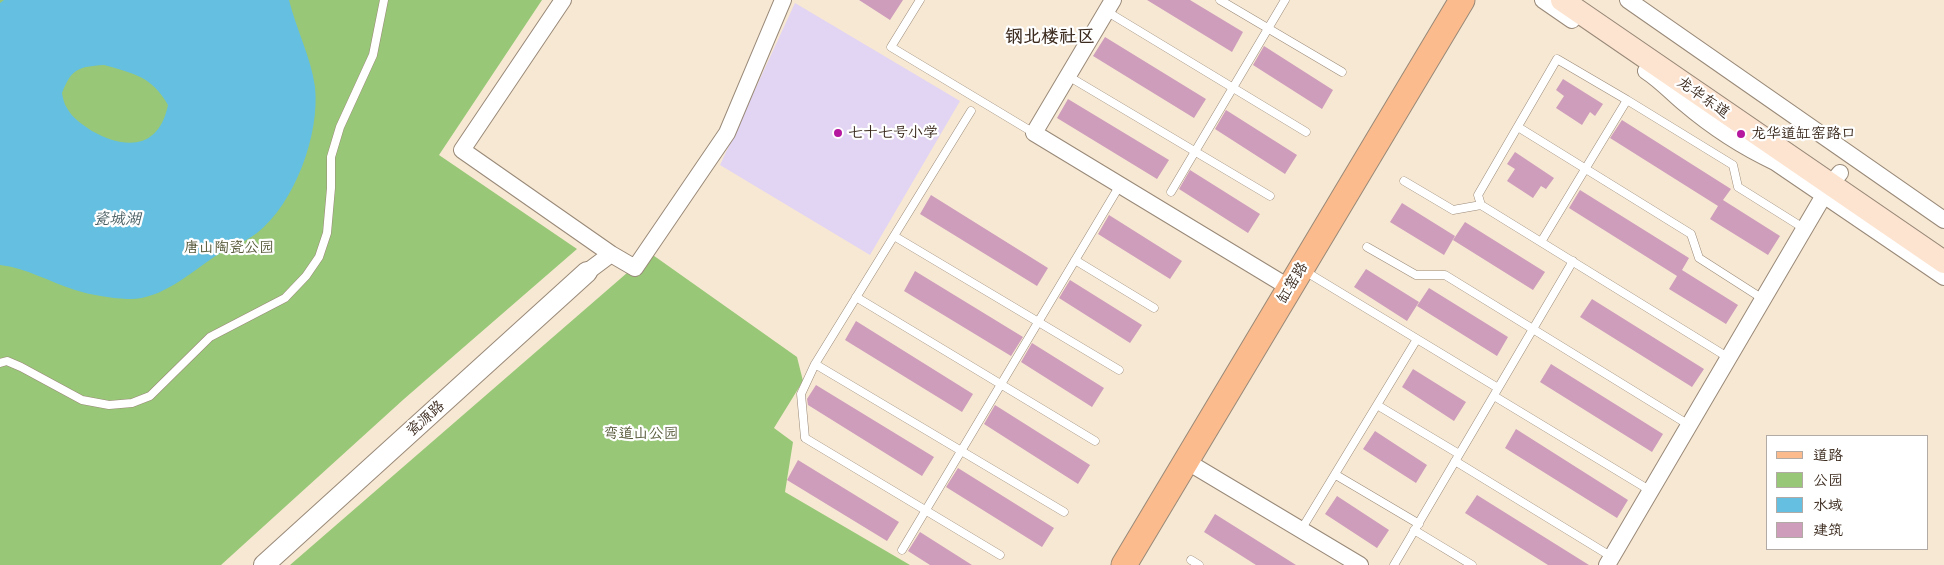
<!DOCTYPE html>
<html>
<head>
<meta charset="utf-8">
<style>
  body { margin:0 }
  #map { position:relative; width:1944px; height:565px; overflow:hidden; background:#f7e8d3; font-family:Sriracha,"LXGW WenKai TC",sans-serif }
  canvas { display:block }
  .legend { position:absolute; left:1766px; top:435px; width:162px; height:115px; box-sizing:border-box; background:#fff; border:1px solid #b1aaa5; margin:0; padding:6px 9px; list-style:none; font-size:15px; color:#3b2a1e }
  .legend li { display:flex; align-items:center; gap:10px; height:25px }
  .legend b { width:25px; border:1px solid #b1aaa5 }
</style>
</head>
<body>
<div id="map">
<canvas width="1944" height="565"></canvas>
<ul class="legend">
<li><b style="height:6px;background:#fbbb8d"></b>道路</li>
<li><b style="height:14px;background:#98c877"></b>公园</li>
<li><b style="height:14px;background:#64bfe1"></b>水域</li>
<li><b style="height:14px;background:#ce9dbb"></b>建筑</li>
</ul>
</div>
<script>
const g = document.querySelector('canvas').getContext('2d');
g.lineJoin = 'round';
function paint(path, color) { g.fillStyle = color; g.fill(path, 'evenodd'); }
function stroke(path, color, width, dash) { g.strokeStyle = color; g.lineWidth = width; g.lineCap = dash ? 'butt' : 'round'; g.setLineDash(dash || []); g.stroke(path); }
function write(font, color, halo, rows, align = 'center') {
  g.font = font + ' Sriracha,"LXGW WenKai TC",sans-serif'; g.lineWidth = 4.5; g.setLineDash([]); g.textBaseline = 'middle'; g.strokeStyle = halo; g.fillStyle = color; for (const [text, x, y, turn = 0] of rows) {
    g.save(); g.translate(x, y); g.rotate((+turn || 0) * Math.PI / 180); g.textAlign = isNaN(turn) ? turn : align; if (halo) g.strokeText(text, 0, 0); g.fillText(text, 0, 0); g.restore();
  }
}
const built = new Path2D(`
  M795,3L960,101L870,255L720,165Z`);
const green = new Path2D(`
  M0,0H542L439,155L577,249L404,399L221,565H0Z
  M650,253L797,357L803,381L774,428L793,442L785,492L910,565H290Z`);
const water = new Path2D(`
  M4,0H289C296,29 311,57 315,87C320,134 295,203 257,233C244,243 227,248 214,257C189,274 159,301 127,299C110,298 91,295 75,290C50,282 26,268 0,265V3ZM104,65C135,74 151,76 168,105C159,149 126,150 92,131C83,125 72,118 67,108C64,104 63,98 62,93C72,68 78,67 104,65Z`);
const building = new Path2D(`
  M859,0H903L890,20Z
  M1147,0H1190L1243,32L1232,52Z
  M1105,37L1206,99L1194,118L1093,56Z
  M1264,46L1333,90L1322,109L1253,65Z
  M1563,79L1603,104L1595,116L1590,112L1582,125L1556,108L1564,96L1556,90Z
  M1068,99L1169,160L1157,179L1057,118Z
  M1226,110L1297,155L1285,174L1215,129Z
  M1622,120L1731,189L1723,200L1780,236L1768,255L1710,219L1718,206L1610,138Z
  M1515,152L1554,178L1546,189L1541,186L1533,198L1507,181L1515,169L1507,164Z
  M1190,170L1260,214L1248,233L1179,189Z
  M1580,190L1689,258L1682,270L1738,305L1726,324L1669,289L1677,276L1569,208Z
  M931,195L1048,268L1037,286L920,214Z
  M1402,203L1455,236L1444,255L1390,222Z
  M1109,215L1182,261L1170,279L1098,234Z
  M1465,222L1545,272L1533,290L1453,240Z
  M1366,269L1419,302L1407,321L1354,287Z
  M915,271L1023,337L1011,356L904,291Z
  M1070,280L1142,325L1130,343L1059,298Z
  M1429,288L1508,337L1497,356L1417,306Z
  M1592,299L1704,369L1692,387L1580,317Z
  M856,321L973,394L962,412L845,340Z
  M1032,343L1104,388L1092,407L1021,362Z
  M1551,364L1663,434L1652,452L1540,382Z
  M1413,369L1466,402L1454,421L1402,387Z
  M816,385L934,457L922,476L808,405L807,399Z
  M995,405L1090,465L1078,484L984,424Z
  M1516,429L1628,500L1617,518L1505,448Z
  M1375,431L1427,465L1416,483L1363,449Z
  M798,460L899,522L887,541L787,480Z
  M958,468L1054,528L1042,547L946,487Z
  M1477,495L1589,565H1548L1465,513Z
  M1337,496L1389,530L1377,548L1325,514Z
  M1215,514L1296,565H1256L1204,532Z
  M920,532L972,565H930L908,551Z`);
const service = new Path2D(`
  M920,0L891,47L1034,133
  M1220,0L1342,72
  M1106,11L1306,132
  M1068,76L1270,196
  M971,111L815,364L801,394L805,438L1000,555
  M1518,127L1691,234L1699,258L1763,299
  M1404,181L1453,210L1481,205L1729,358
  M1171,192L1285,0
  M1481,205L1478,195L1557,59L1627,100
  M894,236L1119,370
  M1541,242L1627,100L1733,165L1738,187L1805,229
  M1367,247L1416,275H1445L1689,425
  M1075,260L1154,308
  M1303,270L1498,388
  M856,297L1095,441
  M0,363L7,361L21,367L82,400L109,405L132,403L150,396L210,337L285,298L306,276L319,257L327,233L331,188V157L340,127L373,55L384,0
  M815,364L1064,512
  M1494,396L1651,491
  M1377,405L1459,454
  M1455,461L1612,557
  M1336,475L1419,524
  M1301,530L1417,339
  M1414,530L1472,565
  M902,550L1120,185
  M1191,560L1199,565
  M1394,565L1573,261`);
const minor = new Path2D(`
  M563,0L462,150L611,254L587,272
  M1113,0L1034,133L1290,288
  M1543,0L1572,20
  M1628,0L1944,220
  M1646,71C1660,80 1671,92 1684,103C1711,126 1743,147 1775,162L1944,277
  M611,254L635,268L727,133L783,0
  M1186,461L1360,565
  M1607,565L1830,185L1840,173`);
const tertiary = new Path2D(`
  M264,565L587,272`);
const secondary = new Path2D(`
  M1562,0L1944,262`);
const primary = new Path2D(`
  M1124,565L1462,0`);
const markers = [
  [838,133,5,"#b5179e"],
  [1741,134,5,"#b5179e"]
];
const streetNames = [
  ["龙华东道",1703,98,35],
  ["缸窑路",1293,283,-59],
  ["瓷源路",426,419,-42]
];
const poiNames = [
  ["七十七号小学",848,133],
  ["龙华道缸窑路口",1751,134]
];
const parkNames = [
  ["唐山陶瓷公园",229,248],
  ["弯道山公园",641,434]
];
const waterNames = [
  ["瓷城湖",117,220]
];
const quarterNames = [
  ["钢北楼社区",1050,37]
];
paint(built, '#e2d4f3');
paint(green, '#98c877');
paint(water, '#64bfe1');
paint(building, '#ce9dbb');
stroke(service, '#998978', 9);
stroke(minor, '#998978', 18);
stroke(tertiary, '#998978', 22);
stroke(secondary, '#998978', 24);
stroke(primary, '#998978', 27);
stroke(service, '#fff', 8);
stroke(minor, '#fff', 16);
stroke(tertiary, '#fff', 20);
stroke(secondary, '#fde4d1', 22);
stroke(primary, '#fbbb8d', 25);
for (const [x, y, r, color] of markers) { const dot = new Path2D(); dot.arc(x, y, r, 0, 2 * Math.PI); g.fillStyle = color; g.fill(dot); stroke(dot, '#fff', 2); }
write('15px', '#3b2a1e', '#fff', streetNames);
write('15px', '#3b2a1e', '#fff', poiNames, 'left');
write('15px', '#575939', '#fff', parkNames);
write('italic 16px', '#495e62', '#fff', waterNames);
write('bold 18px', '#3b2a1e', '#fff', quarterNames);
</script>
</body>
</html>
